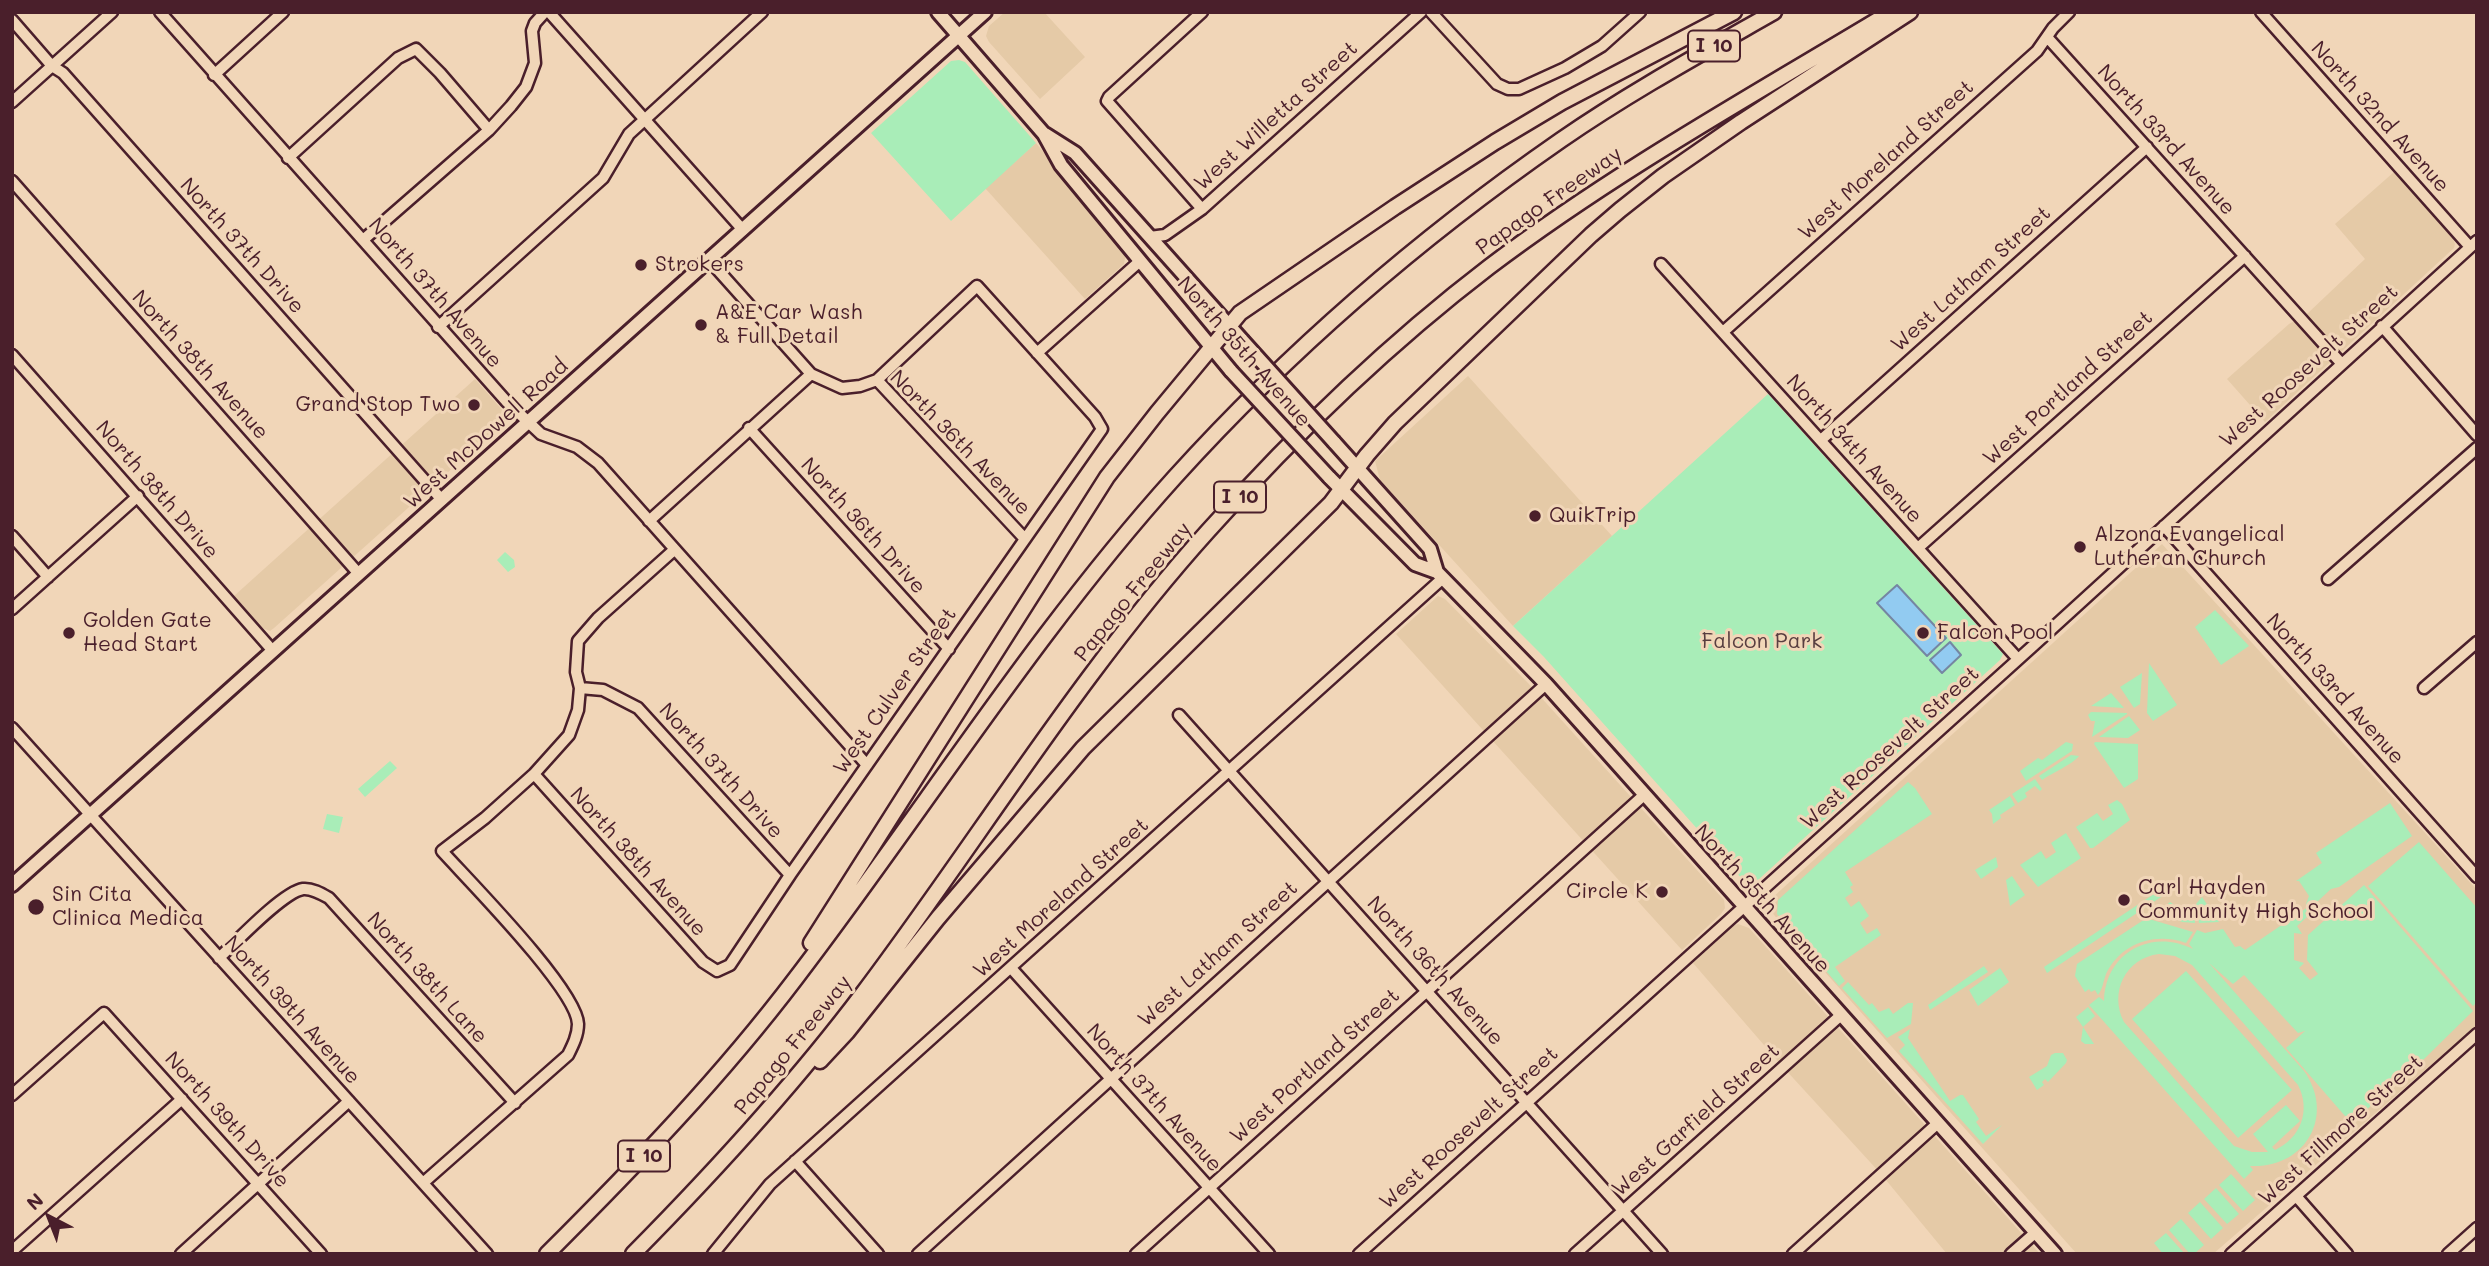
<!DOCTYPE html>
<html>
<head>
<meta charset="utf-8">
<style>
  body { margin:0 }
  #map { position:relative; width:2489px; height:1266px; overflow:hidden; background:#f1d6b8; font-family:Mali,sans-serif }
  canvas { display:block }
  .frame { position:absolute; inset:0; border:14px solid #4a1f2b; pointer-events:none }
  .north { position:absolute; left:14px; top:1182px; width:70px; height:70px; -webkit-text-stroke:5px #f1d6b8; paint-order:stroke; rotate:318deg; font-size:19px; font-weight:700; line-height:28px; text-align:center; color:#4a1f2b }
  .north::after { content:''; display:block; margin:auto; width:24px; height:32px; background:#4a1f2b; clip-path:polygon(50% 0,100% 100%,50% 72%,0 100%) }
</style>
</head>
<body>
<div id="map">
<canvas width="2489" height="1266"></canvas>
<div class="frame"></div>
<div class="north">N</div>
</div>
<script>
const g = document.querySelector('canvas').getContext('2d');
g.lineJoin = 'round';
function paint(path, color) { g.fillStyle = color; g.fill(path, 'evenodd'); }
function stroke(path, color, width, dash) { g.strokeStyle = color; g.lineWidth = width; g.lineCap = dash ? 'butt' : 'round'; g.setLineDash(dash || []); g.stroke(path); }
function write(font, color, halo, rows, align = 'center') {
  g.font = font + ' Mali,sans-serif'; g.lineWidth = 6; g.setLineDash([]); g.textBaseline = 'middle'; g.strokeStyle = halo; g.fillStyle = color; for (const [text, x, y, turn = 0] of rows) {
    g.save(); g.translate(x, y); g.rotate((+turn || 0) * Math.PI / 180); g.textAlign = isNaN(turn) ? turn : align; if (halo) g.strokeText(text, 0, 0); g.fillText(text, 0, 0); g.restore();
  }
}
const built = new Path2D(`
  M1005,12H1044L1085,57L1040,99L989,42L986,36L989,26Z
  M1036,143L1126,253L1124,264L1085,299L985,188Z
  M2394,172L2453,239L2455,244L2454,248L2265,422L2227,379L2289,324L2308,313L2365,259L2335,224Z
  M1468,376L1612,536L1513,626L1380,480L1375,461Z
  M475,379L505,413L504,422L274,628L270,631L260,627L234,596Z
  M2162,544L2477,890V1025L2213,1254H2077L1774,915L1769,906L1772,898Z
  M1438,596L1445,599L1528,683L1724,900L1725,908L1721,914L1682,950L1396,634Z
  M1738,924L1749,928L2040,1254H1947L1881,1174L1783,1067L1693,963L1733,926Z`);
const green = new Path2D(`
  M959,60L965,62L1036,143L951,221L871,133L951,61Z
  M1768,394L2003,654L2000,660L1758,880L1752,883L1742,879L1544,657L1513,626Z
  M505,552L514,560L515,567L508,572L497,560Z
  M2215,610L2249,646L2221,665L2195,627Z
  M2149,663L2177,705L2153,721L2147,713Z
  M2142,673L2140,704L2134,708L2120,687Z
  M2111,693L2124,708L2091,706Z
  M2091,712L2127,713V714L2092,737L2095,721H2091L2088,715Z
  M2129,716L2140,730L2128,738L2099,737Z
  M2066,742L2073,744L2072,751L2026,781L2020,771L2038,758L2042,760Z
  M2095,742L2138,744V779L2124,788L2094,744Z
  M2071,755L2079,756C2073,764 2052,773 2042,780L2039,776Z
  M390,761L397,768L365,797L358,789Z
  M2035,779L2042,789L2040,791L2035,786L2025,793L2027,797L2018,803L2012,794Z
  M1908,782L1915,788L1932,814L1845,872L1853,885L1850,887L1853,892L1845,898L1851,907L1859,901L1869,916L1860,923L1867,934L1877,928L1881,935L1835,967L1845,981L1839,986L1777,914L1778,900Z
  M2010,796L2015,805L2000,815L2001,818L1993,824L1992,814L1989,810Z
  M2117,800L2122,804L2130,820L2093,848H2090L2076,827L2097,813L2103,821L2113,814L2108,805Z
  M2390,803L2412,836L2339,887L2331,889L2305,913L2307,917L2297,926L2302,934L2294,933V960L2304,963L2299,968L2310,980L2318,974L2307,960L2308,935L2364,885L2473,1011L2423,1060L2357,1118L2345,1116L2286,1048L2305,1031L2298,1033L2244,975L2233,984L2209,963L2304,1071C2336,1116 2305,1169 2250,1166L2253,1170L2244,1179L2089,1005L2099,997L2104,1001C2105,953 2151,928 2193,949L2189,944L2197,930L2205,933L2223,929L2235,947L2240,946L2245,950L2308,907L2306,904L2309,896L2299,881H2296L2322,863L2316,853ZM2159,954L2175,956L2192,965L2298,1085C2311,1110 2301,1138 2275,1150L2272,1147L2300,1121L2286,1105L2253,1134L2268,1152H2252L2234,1146L2124,1022C2109,993 2125,958 2159,954Z
  M327,814L343,817L339,833L323,829Z
  M2066,833L2081,858L2038,887L2020,865L2041,851L2046,859L2056,852L2051,843Z
  M2419,842L2477,908V1002L2473,1006L2368,886Z
  M1996,857L1998,867L1981,879L1975,870Z
  M2012,876L2025,895L2010,906L2006,880Z
  M2169,884L2170,891L2047,973L2044,967Z
  M2202,897L2219,922L2199,923L2196,904Z
  M2170,902L2176,906H2193L2195,923L2182,922L2164,914L2163,908Z
  M2149,919L2193,932L2186,943C2155,932 2121,943 2106,974C2103,982 2103,988 2098,995L2095,990L2091,992L2089,989L2085,992L2075,976L2077,964L2142,921Z
  M1984,966L1988,972L1930,1010L1928,1005Z
  M2000,968L2009,982L1978,1006L1969,990Z
  M2186,971L2292,1090L2238,1138L2132,1019Z
  M1848,982L1869,1005L1872,1003L1879,1012L1889,1008L1893,1014L1908,1003H1913L1911,1024L1887,1038L1842,988Z
  M2088,1007L2095,1016L2083,1027L2094,1044H2085L2081,1041L2083,1027L2076,1017Z
  M1910,1029L1908,1038L1950,1101L1960,1095H1963L1979,1119L1976,1122L1986,1136L2002,1125L1983,1144L1899,1051L1905,1045L1898,1037Z
  M2055,1053H2063L2067,1060L2066,1063L2048,1082L2045,1079L2042,1082L2044,1085L2037,1090L2029,1077L2047,1066L2051,1055Z
  M2231,1174L2255,1200L2243,1211L2219,1185Z
  M2216,1188L2239,1214L2227,1224L2204,1199Z
  M2200,1202L2223,1228L2211,1239L2188,1213Z
  M2181,1219L2204,1245L2194,1254H2190L2169,1230Z
  M2166,1233L2185,1254H2163L2154,1243Z`);
const water = new Path2D(`
  M1897,585L1946,638L1927,656L1877,603Z
  M1950,642L1961,655L1942,673L1930,660Z`);
const minor = new Path2D(`
  M160,12L506,401L541,434L577,447L598,463L867,765
  M549,12L743,230
  M1431,12L1497,84L1508,89H1519L1565,68L1602,46L1640,12
  M2261,12L2470,247
  M12,20L52,66L63,73L442,500
  M2047,37L2341,363
  M214,75L283,12
  M12,102L112,12
  M288,158L398,58L416,49L440,73L489,130
  M12,181L359,574
  M1202,209L1107,101L1109,97L1202,12
  M1150,237L1165,235L1202,209L1421,12
  M363,240L489,130L511,106L526,87L535,63L532,31L535,23L545,12
  M1661,264L2018,659
  M2382,326L2477,435
  M438,327L603,178L629,134L762,12
  M1723,332L2037,51L2053,28L2069,12
  M1037,353L1140,261
  M12,355L273,651
  M877,380L1025,539
  M749,428L949,649
  M1821,440L2147,147
  M649,521L811,374
  M2164,526L2477,877
  M12,536L48,577
  M1918,548L2245,256
  M2328,579L2477,448
  M12,609L138,496
  M580,688L603,690L638,708L790,875
  M2424,688L2477,642
  M1179,715L1662,1254
  M12,728L487,1254
  M534,774L703,962L717,971L730,965L790,875L1102,429L1095,417L977,286L877,380L860,386L842,388L811,374L709,260
  M219,958C236,942 283,892 303,889C312,888 322,894 329,898L515,1103
  M1011,968L1269,1254
  M12,1095L104,1013L321,1254
  M795,1161L878,1254
  M423,1183L568,1055C573,1045 578,1035 578,1024C577,990 469,881 442,851L485,818L534,774L569,735L578,710L580,688L576,672L578,641L598,618L674,550
  M2296,1196L2347,1254
  M12,1251L182,1099
  M181,1254L349,1101
  M713,1254L770,1184L1443,578
  M918,1254L1546,684
  M1136,1254L1644,795
  M1359,1254L2034,645L2477,241
  M1575,1254L1841,1015
  M1793,1254L1938,1123
  M2011,1254L2036,1232
  M2231,1254L2477,1034
  M2448,1254L2477,1228`);
const major = new Path2D(`
  M938,12L1044,134L1061,165L1231,371
  M1045,134L1075,153L1242,340
  M1334,442L1430,549L1437,572L1546,684L2055,1254
  M1329,477L1415,564L1437,572
  M12,885L985,12`);
const highway = new Path2D(`
  M811,943L1107,477L1157,413L1240,313L1395,207L1495,142L1562,102L1734,12
  M820,1061L847,1032L938,918L1083,748L1331,503L1367,455L1395,423L1591,235L1620,210L1663,176L1741,122L1910,12
  M547,1254C635,1166 721,1077 796,978C923,812 1035,632 1175,477C1290,350 1421,237 1561,140C1629,93 1702,53 1774,12
  M633,1254C715,1171 794,1085 864,992C979,839 1080,673 1208,531C1294,435 1387,345 1489,267C1616,171 1755,94 1891,12`);
const majorBridge = new Path2D(`
  M1242,340L1334,442
  M1231,371L1329,477`);
const markers = [
  [641,265,7,"#4a1f2b"],
  [701,325,7,"#4a1f2b"],
  [474,405,7,"#4a1f2b"],
  [1535,516,7,"#4a1f2b"],
  [2080,547,7,"#4a1f2b"],
  [69,633,7,"#4a1f2b"],
  [1923,633,7,"#4a1f2b"],
  [1662,892,7,"#4a1f2b"],
  [2124,900,7,"#4a1f2b"],
  [36,907,9,"#4a1f2b"]
];
const shields = [
  [1714,46,52],
  [1240,497,52],
  [644,1156,52]
];
const shieldNames = [
  ["I 10",1714,46],
  ["I 10",1240,497],
  ["I 10",644,1156]
];
const streetNames = [
  ["West Willetta Street",1276,116,-42],
  ["North 32nd Avenue",2380,117,48],
  ["North 33rd Avenue",2166,140,48],
  ["West Moreland Street",1886,160,-42],
  ["Papago Freeway",1549,201,-35],
  ["North 37th Drive",242,246,48],
  ["West Latham Street",1971,279,-42],
  ["North 37th Avenue",435,293,49],
  ["North 35th Avenue",1244,352,49],
  ["North 38th Avenue",200,365,48],
  ["West Roosevelt Street",2309,366,-42],
  ["West Portland Street",2068,388,-42],
  ["West McDowell Road",486,434,-42],
  ["North 36th Avenue",960,443,46],
  ["North 34th Avenue",1854,449,48],
  ["North 38th Drive",157,490,49],
  ["North 36th Drive",863,526,48],
  ["Papago Freeway",1133,592,-51],
  ["North 33rd Avenue",2335,689,48],
  ["West Culver Street",895,691,-55],
  ["West Roosevelt Street",1890,748,-42],
  ["North 37th Drive",721,771,48],
  ["North 38th Avenue",638,862,48],
  ["West Moreland Street",1061,898,-42],
  ["North 35th Avenue",1762,899,48],
  ["West Latham Street",1218,954,-42],
  ["North 36th Avenue",1435,971,48],
  ["North 38th Lane",427,978,48],
  ["North 39th Avenue",292,1010,48],
  ["Papago Freeway",793,1045,-51],
  ["West Portland Street",1315,1066,-42],
  ["North 37th Avenue",1154,1098,48],
  ["North 39th Drive",227,1120,48],
  ["West Garfield Street",1696,1120,-42],
  ["West Roosevelt Street",1469,1128,-42],
  ["West Fillmore Street",2341,1130,-42]
];
const poiNames = [
  ["Strokers",655,265],
  ["A&E Car Wash",715,313],
  ["& Full Detail",715,337],
  ["Grand Stop Two",460,405,"right"],
  ["QuikTrip",1549,516],
  ["Alzona Evangelical",2094,535],
  ["Lutheran Church",2094,559],
  ["Golden Gate",83,621],
  ["Head Start",83,645],
  ["Falcon Pool",1937,633],
  ["Carl Hayden",2138,888],
  ["Community High School",2138,912],
  ["Circle K",1648,892,"right"],
  ["Sin Cita",52,895],
  ["Clinica Medica",52,919]
];
const parkNames = [
  ["Falcon Park",1762,642]
];
paint(built, '#e5caa7');
paint(green, '#a9edb8');
paint(water, '#92cbf1');
stroke(water, '#7586a2', 2);
stroke(minor, '#4a1f2b', 15);
stroke(major, '#4a1f2b', 18);
stroke(highway, '#4a1f2b', 19);
stroke(minor, '#f1d6b8', 10);
stroke(major, '#f1d6b8', 12);
stroke(highway, '#f1d6b8', 14);
stroke(majorBridge, '#4a1f2b', 18, []);
stroke(majorBridge, '#f1d6b8', 12);
for (const [x, y, r, color] of markers) { const dot = new Path2D(); dot.arc(x, y, r, 0, 2 * Math.PI); g.fillStyle = color; g.fill(dot); stroke(dot, '#f1d6b8', 2.5); }
for (const [x, y, w] of shields) { const box = new Path2D(); box.roundRect(x - w / 2, y - 15.5, w, 31, 5); g.fillStyle = '#f1d6b8'; g.fill(box); stroke(box, '#4a1f2b', 2); }
write('bold 19px', '#4a1f2b', null, shieldNames);
write('21px', '#4a1f2b', '#f1d6b8', streetNames);
write('21px', '#4a1f2b', '#f1d6b8', poiNames, 'left');
write('21px', '#583e40', '#f1d6b8', parkNames);
</script>
</body>
</html>
